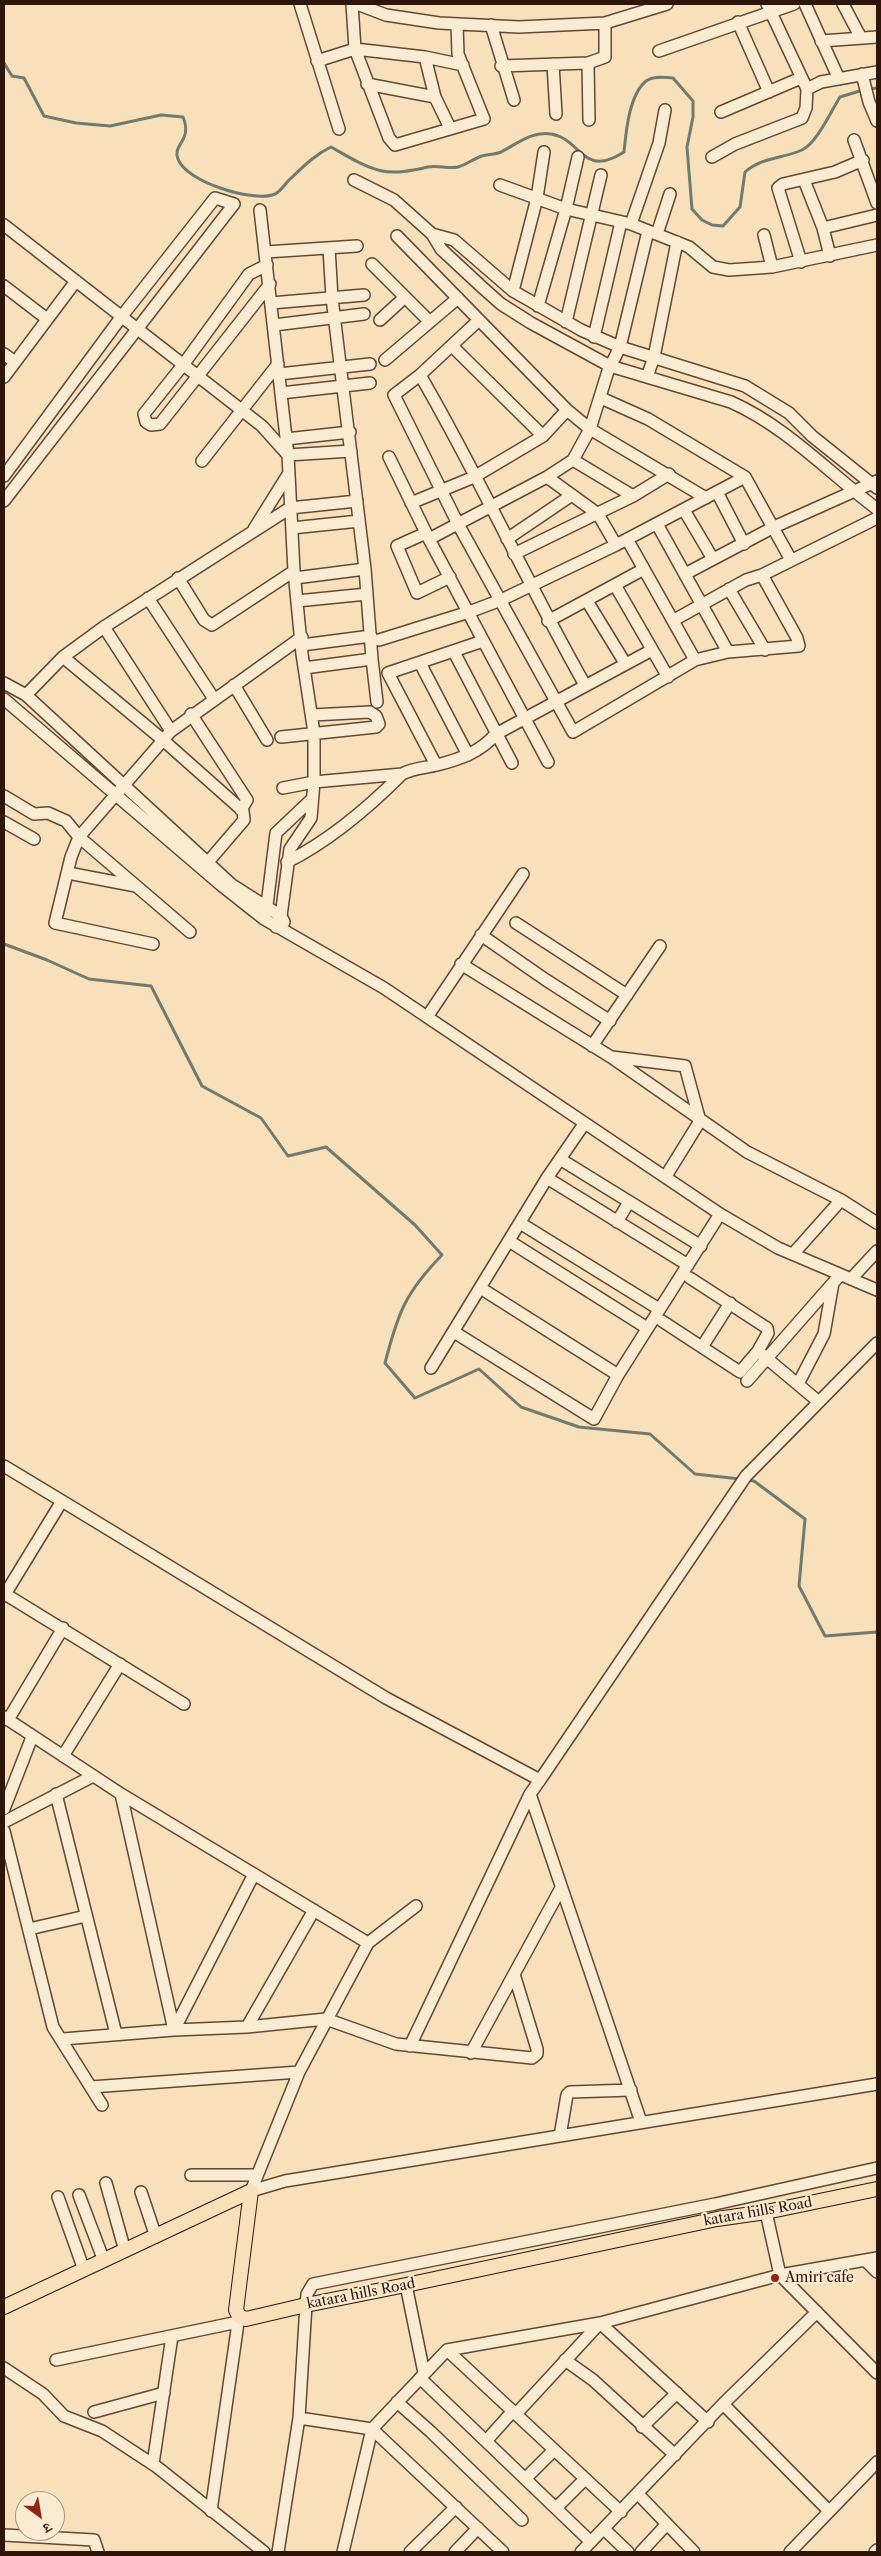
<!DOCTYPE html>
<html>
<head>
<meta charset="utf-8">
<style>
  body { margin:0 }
  #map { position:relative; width:881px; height:2556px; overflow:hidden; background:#f8e0bb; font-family:"Libre Caslon Text","Noto Serif Devanagari",serif }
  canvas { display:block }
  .frame { position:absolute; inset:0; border:5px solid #2e160b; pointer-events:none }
  .north { position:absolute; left:15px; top:2491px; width:50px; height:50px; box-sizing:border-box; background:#faebd3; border:1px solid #a89683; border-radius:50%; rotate:148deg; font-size:14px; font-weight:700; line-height:20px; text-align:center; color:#2e160b }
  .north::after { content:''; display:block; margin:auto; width:18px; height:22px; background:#8f2418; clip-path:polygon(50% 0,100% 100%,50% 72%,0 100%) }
</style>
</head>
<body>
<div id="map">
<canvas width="881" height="2556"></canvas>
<div class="frame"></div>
<div class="north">उ</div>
</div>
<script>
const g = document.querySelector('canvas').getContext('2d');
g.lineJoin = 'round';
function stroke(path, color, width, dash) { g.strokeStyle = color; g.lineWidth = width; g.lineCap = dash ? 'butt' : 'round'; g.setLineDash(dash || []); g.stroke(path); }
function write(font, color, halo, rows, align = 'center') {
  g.font = font + ' "Libre Caslon Text",serif'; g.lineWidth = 4; g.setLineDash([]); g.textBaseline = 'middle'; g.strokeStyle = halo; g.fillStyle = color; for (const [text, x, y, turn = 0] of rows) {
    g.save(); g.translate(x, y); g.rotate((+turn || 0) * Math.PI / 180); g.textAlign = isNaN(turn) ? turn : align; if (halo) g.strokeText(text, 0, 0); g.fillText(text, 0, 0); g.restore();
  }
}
const stream = new Path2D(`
  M4,63L12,76L24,78L44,116L76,123L110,126L161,115L183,117C193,141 172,144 178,159C186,182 254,203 275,194C280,192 285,184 289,180C303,167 314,155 331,147C347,156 364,167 382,171C397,174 414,170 428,167C437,165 448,169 458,167C465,165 472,160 479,157C486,154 494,155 501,152C517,144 531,131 551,134C582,139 582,179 624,152C626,132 629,95 646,81C653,76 664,77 673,78L693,101V117L687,147L692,209L702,220L712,225L723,226L740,207L745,172C762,157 782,159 802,150C817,143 831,111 840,97L863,90
  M869,89L877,88
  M4,944L47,960L89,979L151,986L202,1086L261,1118L288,1156L326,1147L415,1225L442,1255C405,1293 398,1313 385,1363L415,1398L479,1369L521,1407L579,1427L650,1434L695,1474L740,1479
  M746,1480L754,1481L805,1519L799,1586L825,1636L877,1632`);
const minor = new Path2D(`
  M300,4L339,129
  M352,4L355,49L389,138L395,145L484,119L458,54L457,24
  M357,4L386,15L439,23L519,27L605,23L667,4
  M767,4L807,89
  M805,4L839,79
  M843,4L861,38
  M738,22L769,92
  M491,25L514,100
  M821,41L877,37
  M659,51L794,4
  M425,57L435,97L450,128
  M317,61L355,49L425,57L463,65
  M588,63L605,57V23
  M553,64L556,114
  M501,66L588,63L589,120
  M862,74L869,102L877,121
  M367,84L435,97
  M721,112L801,78
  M854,140L877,203
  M712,157L735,144L802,118L806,108L807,89L821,82L877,72
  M354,180L394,200L432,234L441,249L483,288L501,304L531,323L610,366L731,402C787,427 829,473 877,509
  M804,180L823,228L830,256
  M500,185L566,209L631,224L689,247L713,267L729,270L772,267L877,245
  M260,210L288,455L294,571L302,654L314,733V782L311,818L290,849L281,916L276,927
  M631,224L659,143L665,110
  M4,225L262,426L288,455L351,451
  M823,228L877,215
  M432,234L454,240L513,291L581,330L620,347L745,386L789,413L812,436L877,488
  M657,234L670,194
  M764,235L772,267
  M397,236L567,410L590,429L706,498
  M266,252L357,246
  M801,262L778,188L783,184L835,172L863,160
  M372,264L429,321
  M267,265L249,274L183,365L144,414L146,422L151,425L160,424L270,284
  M4,286L47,319
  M513,291L537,198L544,152
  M271,303L364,295
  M538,306L566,209L578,157
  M380,320L405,297
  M479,320L420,375L394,395L458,524L573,732L695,660L728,652L799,646L797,638L762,575
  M566,322L601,175
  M274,325L364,314
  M594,337L621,222
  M452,346L543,436
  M4,354L15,362
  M385,360L458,298
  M279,374L370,364
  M420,375C479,476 527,583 585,685
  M4,377L76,281
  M647,377L654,357L677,242
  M281,393L370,383
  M601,398L648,419L745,477L791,560
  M286,439L350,432
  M389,457L429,539L548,762
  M573,460L633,496
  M202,461L278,364
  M4,476L122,316L215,198L234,204L4,501
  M547,477L598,514L616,545
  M717,492L744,544
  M411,503L474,477L543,436L567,410
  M684,510L713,559
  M657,524L728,652
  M292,528L359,521
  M254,529L289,473
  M426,533L397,546L417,593L450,577
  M429,539L547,477L573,460L590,429L608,371L620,347L648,231
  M507,539L572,495
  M627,539L695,660
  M514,554L633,496L669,474
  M685,574L774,527L877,481
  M178,578L204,620L212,625L294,571
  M295,578L365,569
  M615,585L668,677
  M729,589L765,650
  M148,598L214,699
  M297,601L367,594
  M587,601L625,663
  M674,620L746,580L762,575L877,518
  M548,621L644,569
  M104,627L171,731
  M379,640L469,612L501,600L616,545L745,477
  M302,645L371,636
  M454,652L512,763
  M63,657L163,740L243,811L244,820L208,862
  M372,659L377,702
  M420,663L468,755
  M304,668L372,659L365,569L332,298L329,248
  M4,683L26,695L232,885L281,916L284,922
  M234,685L267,740
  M26,695L63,657L104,627L290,508L357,501
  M4,699L221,885L264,919L384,988L720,1214L778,1248L877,1290
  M191,714L247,800L241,810
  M281,737L376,727L379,724L376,716L370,712L312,715
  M436,765L388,673L483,641
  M283,788L314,782L402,774
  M4,796L34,814L48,813L66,821L79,837L190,932
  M4,822L34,839
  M287,862C331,840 368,808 402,774C413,768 425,768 437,765C461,759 480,752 496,734L652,650
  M68,873L136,886
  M266,913L276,833L312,799
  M516,923L627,995
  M481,935L546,980L610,1021
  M153,944L55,923L71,857L79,837L171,731L302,637
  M461,964L611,1057L747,1152L841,1200L877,1223
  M427,1017L523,874
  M592,1046L660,946
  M612,1057L685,1066L700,1121L666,1176
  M560,1159L701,1246
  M547,1178L688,1265
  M617,1222L629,1202
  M520,1223L659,1309
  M509,1241L647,1328
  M793,1254L841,1200
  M690,1278L767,1328L768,1333L758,1351
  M851,1279L877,1251
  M482,1289L618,1375
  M662,1321L740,1372L758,1351L819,1402
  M454,1332L594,1419L618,1375L720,1214
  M702,1347L730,1303
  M431,1368L547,1178L584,1124
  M747,1381L840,1275
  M798,1384L824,1334L833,1283
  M4,1466L62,1501L4,1596
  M62,1501L386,1698L540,1780
  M5,1594L184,1704
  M4,1717L121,1794L368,1943L299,2072L251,2191
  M8,1720L63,1628
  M63,1756L120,1664
  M56,1794L116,2034
  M121,1794L174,2030L254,1874
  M530,1794L641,2122
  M4,1809L32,1737
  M4,1822L93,1776
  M4,1831L53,2027L102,2105
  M29,1929L86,1916
  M368,1943L416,1906
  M247,2027L314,1910
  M63,2039L174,2030L247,2027L326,2019L396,2044L532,2058L537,2054V2049L514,1974
  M410,2046L530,1794L540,1780L746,1476L877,1343
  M471,2053L561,1888
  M91,2087L299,2072
  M560,2136L567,2095L570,2092L631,2090
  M191,2175H257
  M106,2183L125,2251
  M251,2191L285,2181L877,2084
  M141,2192L156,2237
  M79,2195L104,2261
  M58,2197L84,2270
  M766,2212L780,2275L877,2373
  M866,2261L877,2272
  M406,2285L424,2373
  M447,2350L621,2512
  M56,2360L238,2322
  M565,2360L593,2380L675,2455
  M4,2368L43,2394L64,2416L102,2431L157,2467L264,2552
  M420,2378L591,2542
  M397,2402L431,2432L522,2520
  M723,2404L829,2511
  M94,2412L164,2393
  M516,2414L600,2323L708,2422
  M299,2418L372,2429L503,2552
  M642,2427L677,2393
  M486,2441L513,2411
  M153,2464L172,2336
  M526,2478L554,2450
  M638,2494L694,2552
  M556,2508L585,2479
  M211,2511L239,2316
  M604,2529L628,2552
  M4,2535L94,2540L98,2552
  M278,2552L299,2418L306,2305L307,2294L313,2284L715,2204L877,2168
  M343,2552L372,2429L447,2350L600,2323L780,2275L877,2258
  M410,2552L456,2507
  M455,2552L478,2528
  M581,2552L723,2404L817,2312
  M641,2552L667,2524
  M790,2552L877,2462
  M875,2552L877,2550`);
const major = new Path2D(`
  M251,2191L236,2310L239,2316L246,2319L306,2305L406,2285L717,2219L766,2212L877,2189
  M4,2307L251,2191`);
const markers = [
  [775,2278,5,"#8f2418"]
];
const streetNames = [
  ["katara hills Road",758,2212,-10],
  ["katara hills Road",361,2294,-11]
];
const poiNames = [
  ["Amiri cafe",785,2278]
];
stroke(stream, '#717a6f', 3);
stroke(minor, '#604837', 14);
stroke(major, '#2e160b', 16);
stroke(minor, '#faebd3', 11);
stroke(major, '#f8e0bb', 14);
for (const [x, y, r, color] of markers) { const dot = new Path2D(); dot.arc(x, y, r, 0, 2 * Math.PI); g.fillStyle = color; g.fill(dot); stroke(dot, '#faebd3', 2); }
write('14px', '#2e160b', '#faebd3', streetNames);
write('14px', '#2e160b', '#faebd3', poiNames, 'left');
</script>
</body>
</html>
